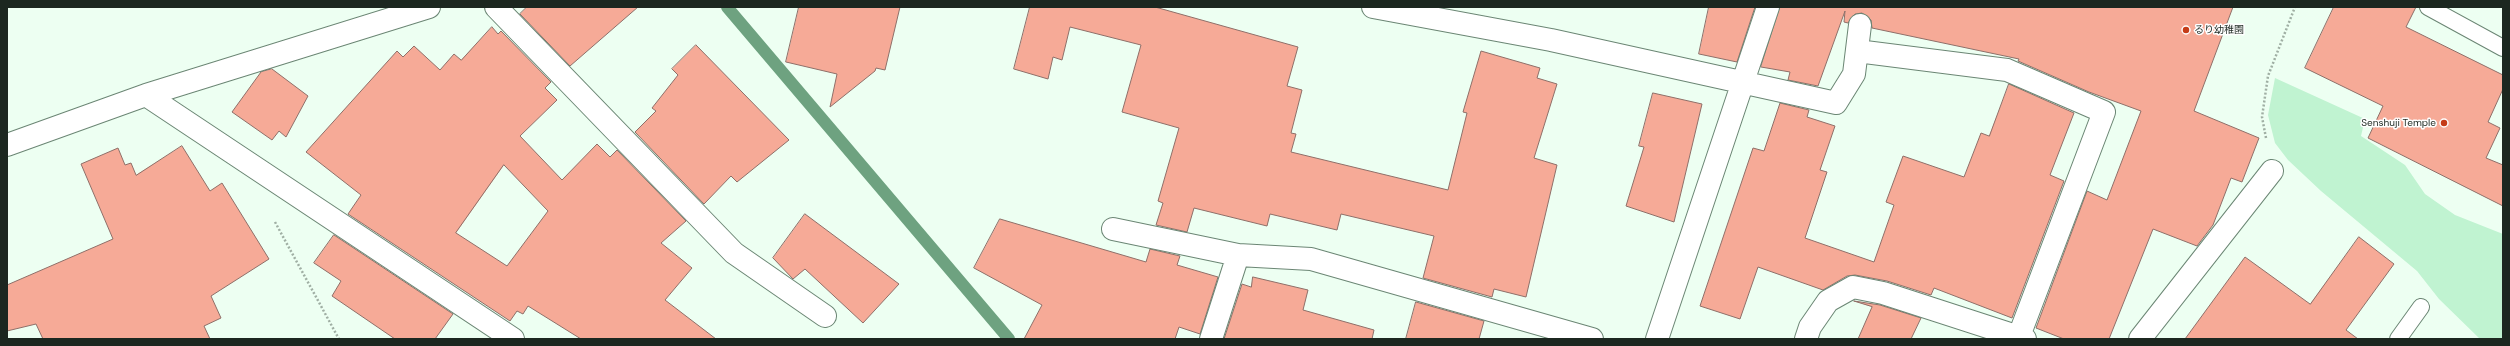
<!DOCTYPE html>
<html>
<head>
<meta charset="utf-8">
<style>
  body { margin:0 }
  #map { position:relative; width:2510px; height:346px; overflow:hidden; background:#edfff2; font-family:"DM Sans",sans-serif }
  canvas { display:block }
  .frame { position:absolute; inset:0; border:8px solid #1c2720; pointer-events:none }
</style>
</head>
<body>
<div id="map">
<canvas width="2510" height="346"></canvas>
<div class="frame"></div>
</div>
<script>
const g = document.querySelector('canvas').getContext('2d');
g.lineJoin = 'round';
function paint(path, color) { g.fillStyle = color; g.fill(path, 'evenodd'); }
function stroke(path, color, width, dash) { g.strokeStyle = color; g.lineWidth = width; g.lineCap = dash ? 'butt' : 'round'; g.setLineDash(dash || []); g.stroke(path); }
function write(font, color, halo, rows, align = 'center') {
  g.font = font + ' "DM Sans","Noto Sans JP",sans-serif'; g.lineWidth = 3; g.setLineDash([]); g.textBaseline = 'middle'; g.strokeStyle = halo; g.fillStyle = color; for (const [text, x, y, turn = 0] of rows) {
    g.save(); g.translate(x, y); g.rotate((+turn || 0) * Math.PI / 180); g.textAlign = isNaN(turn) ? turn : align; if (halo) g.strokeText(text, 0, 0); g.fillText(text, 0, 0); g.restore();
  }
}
const green = new Path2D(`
  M2275,78L2365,119L2361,136L2405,165L2425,194L2455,215L2503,234V339H2480L2439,299L2417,271L2321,191L2288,160L2275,143L2268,115Z`);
const stream = new Path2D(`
  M727,7L1009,339`);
const building = new Path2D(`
  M527,7H638L570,66L520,14Z
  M799,7H900L885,70L876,68L875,71L830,107L837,74L786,62Z
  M1030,7H1155L1298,47L1287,86L1302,90L1291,133L1296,134L1291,152L1448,190L1467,113L1463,112L1481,51L1540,68L1537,78L1557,84L1534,158L1557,165L1526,297L1494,289L1492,297L1423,278L1434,236L1341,214L1337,230L1270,214L1267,226L1194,208L1187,232L1156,225L1163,203L1158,201L1179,128L1122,112L1141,45L1070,27L1062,60L1053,57L1048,79L1014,69Z
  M1709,7H1755L1737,62L1699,54Z
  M1780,7H2233L2194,111L2259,138L2242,182L2231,178L2213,225L2197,246L2153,229L2109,339H2064L2036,328L2087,191L2107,200L2141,111L2089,92L2018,61L2019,59L1872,28L1871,20L1862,13L1855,14L1848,23L1844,22L1845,11L1818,86L1788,80L1790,72L1761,67Z
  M2334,7H2416L2406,27L2503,75V89L2488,122L2500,128L2486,158L2503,165V206L2368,138L2383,106L2305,68Z
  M492,27L498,34L501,31L551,82L545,88L557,100L520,136L562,180L597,144L610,157L617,150L686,221L661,243L692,268L665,300L716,339H581L528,306L523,314L517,311L510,321L348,214L361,195L306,152L397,51L403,57L414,46L440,70L454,54L461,60ZM504,165L548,211L507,266L456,233Z
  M696,45L789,140L737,182L731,176L704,204L635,132L656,111L652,108L678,75L672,69Z
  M272,69L308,96L286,137L279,131L272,140L232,112L261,72Z
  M2009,84L2074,113L2050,175L2064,181L2012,318L1934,288L1931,295L1887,281L1855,275L1847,276L1823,290L1758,267L1740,319L1700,306L1753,148L1764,151L1780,103L1809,110L1807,117L1835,126L1820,170L1827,172L1805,238L1874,262L1894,205L1886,202L1903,156L1964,177L1981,133L1989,136Z
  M1653,93L1702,104L1674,222L1626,206L1644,147L1639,146Z
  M182,146L210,191L222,183L269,259L211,296L221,318L204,326L210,339H43L36,324L7,331V285L113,239L81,164L118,148L125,165L131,163L136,175Z
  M805,214L899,284L863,323L805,269L793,279L773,258Z
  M1000,219L1146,262L1150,249L1180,256L1177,265L1218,277L1200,334L1179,327L1175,339H1024L1042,305L974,268Z
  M334,235L453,314L435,339H395L332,296L341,281L314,263Z
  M2359,237L2394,264L2346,330L2358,339H2185L2245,257L2310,304Z
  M1253,277L1308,290L1303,310L1374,330L1372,339H1224L1242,284L1251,287Z
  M1854,301L1880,305L1921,318L1911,339H1858L1872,307Z
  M1416,302L1484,321L1479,339H1406Z`);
const path = new Path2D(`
  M2266,138L2262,117L2268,76L2295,7
  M275,222L339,339`);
const lane = new Path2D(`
  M2428,7L2503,48
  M2398,339L2421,307`);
const street = new Path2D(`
  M496,7L734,253L825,316
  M1373,7L1551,40L1836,103L1854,74L1860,25
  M1857,51L2007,70L2104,112L2019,336
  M146,95L513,339
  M7,145L146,95L429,7
  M1113,229L1238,255L1311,259L1592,339
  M1211,339L1238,255
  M1657,339L1768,7
  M1806,339L1810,327L1828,301L1853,287L1883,293L2025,339
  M2140,339L2272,171`);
const markers = [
  [2186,30,4,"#c53c18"],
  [2444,123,4,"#c53c18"]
];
const poiNames = [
  ["るり幼稚園",2194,30],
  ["Senshuji Temple",2436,123,"right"]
];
paint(green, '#c0f3d1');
stroke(stream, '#6ea280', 12);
paint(building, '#f6aa97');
stroke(building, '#8e6f68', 1);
stroke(lane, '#6b8674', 18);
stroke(street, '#6b8674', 24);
stroke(path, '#a0afa4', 2.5, [2, 2]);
stroke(lane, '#fff', 16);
stroke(street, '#fff', 22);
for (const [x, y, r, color] of markers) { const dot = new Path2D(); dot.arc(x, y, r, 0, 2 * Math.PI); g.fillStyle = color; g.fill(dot); stroke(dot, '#fff', 1.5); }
write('10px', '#1c2720', '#fff', poiNames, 'left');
</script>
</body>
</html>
